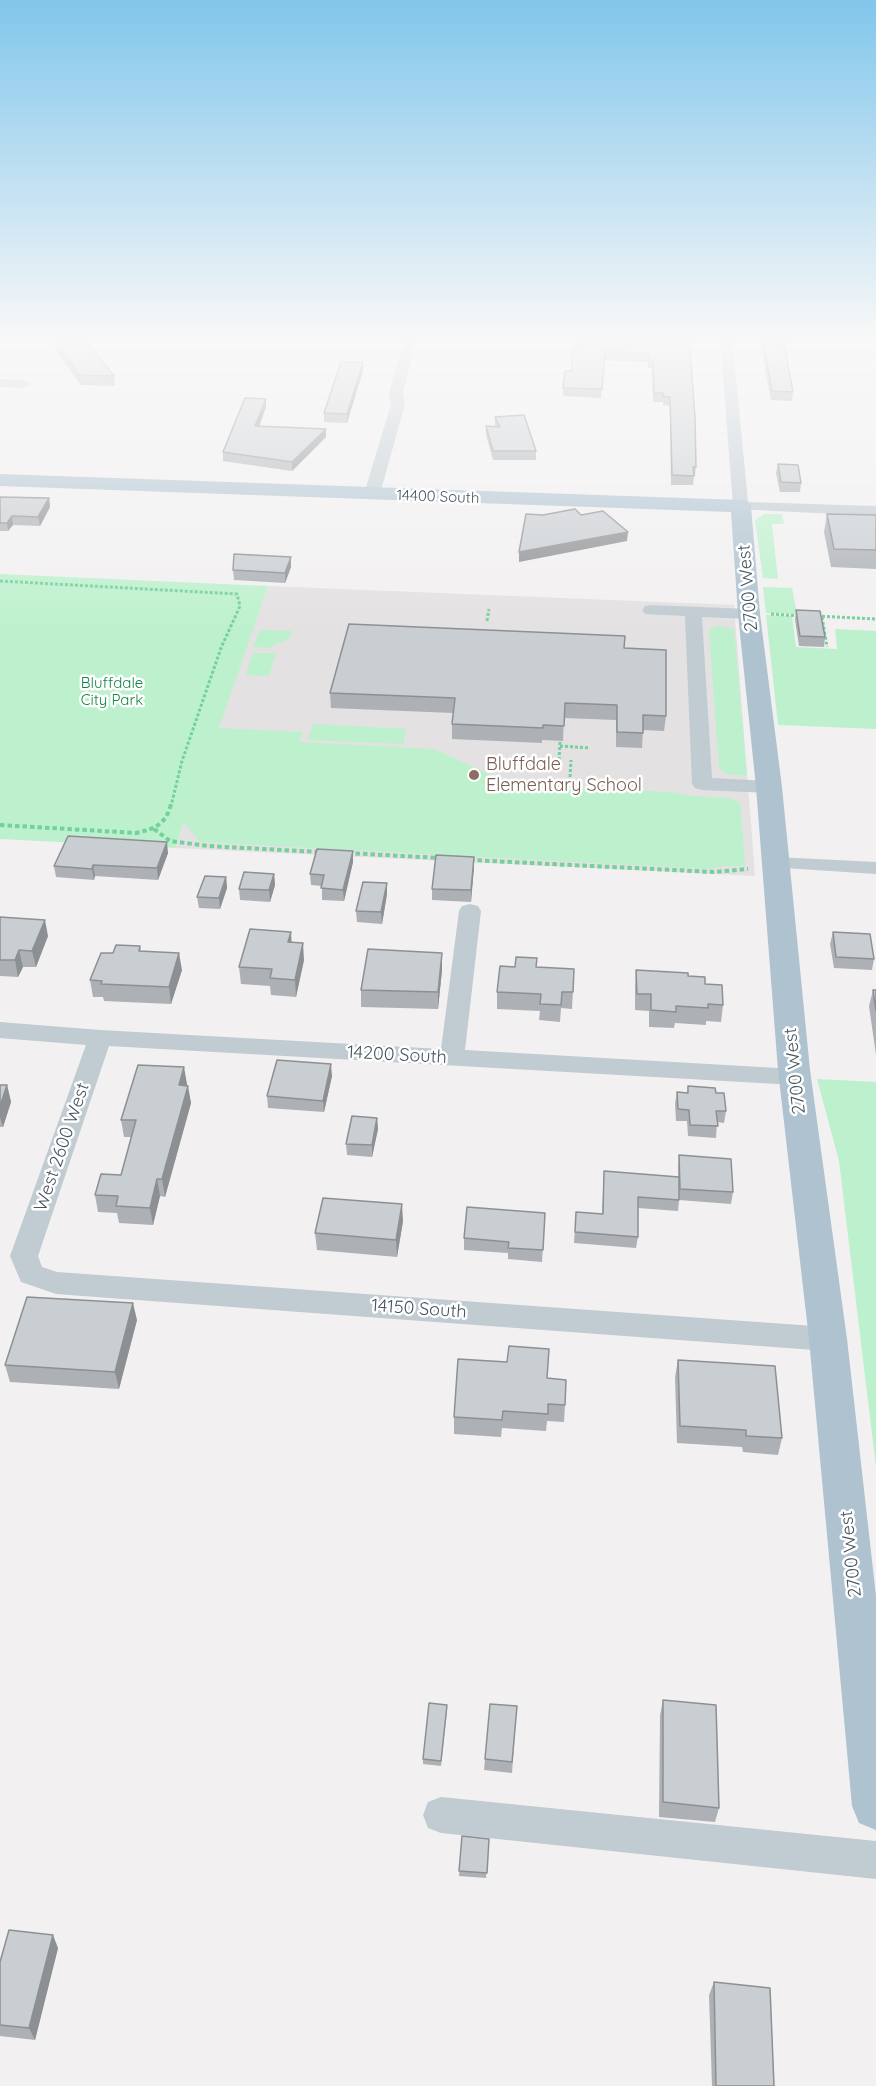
<!DOCTYPE html>
<html>
<head>
<meta charset="utf-8">
<style>
  body { margin:0 }
  canvas { display:block; background:#f2f0f0 }
</style>
</head>
<body>
<canvas width="876" height="2086"></canvas>
<script>
const g = document.querySelector('canvas').getContext('2d');
g.lineJoin = 'round';
function paint(path, color) { g.fillStyle = color; g.fill(path, 'evenodd'); }
function stroke(path, color, width, dash) { g.strokeStyle = color; g.lineWidth = width; g.lineCap = dash ? 'butt' : 'round'; g.setLineDash(dash || []); g.stroke(path); }
function write(font, color, halo, rows, align = 'center') {
  g.font = font + ' Quicksand,sans-serif'; g.lineWidth = 5; g.setLineDash([]); g.textBaseline = 'middle'; g.strokeStyle = halo; g.fillStyle = color; for (const [text, x, y, turn = 0] of rows) {
    g.save(); g.translate(x, y); g.rotate((+turn || 0) * Math.PI / 180); g.textAlign = isNaN(turn) ? turn : align; if (halo) g.strokeText(text, 0, 0); g.fillText(text, 0, 0); g.restore();
  }
}
const education = new Path2D(`
  M268,586L734,605L755,876L175,848Z`);
const green = new Path2D(`
  M764,514H782L784,524H772L778,579L763,578L755,520Z
  M0,574L268,586L219,728L302,732L300,742L434,749L493,776V781L680,793L681,795L729,798L740,803L745,866H723L708,869L200,842L184,822L175,848L0,839Z
  M763,587L792,588L797,614L766,613Z
  M766,615L792,616L796,647L837,649L835,629L876,631V729L778,725Z
  M717,626L734,629L747,776L727,774L719,768L709,630Z
  M260,630L292,631L289,639L268,648L253,647Z
  M253,653H276L269,676L246,675Z
  M313,724L406,729L403,744L308,740Z
  M817,1079L876,1082V1467L839,1161Z`);
const pathFar1 = new Path2D(`
  M0,581L237,594L240,606L221,648L182,761L171,806
  M771,614L801,616
  M817,616L876,619
  M822,617L827,647
  M487,621L489,609
  M560,746L590,748
  M559,760L560,742
  M570,777L571,760`);
const path = new Path2D(`
  M0,825L136,833C155,829 166,824 171,804
  M154,829L170,841L208,846L319,852
  M348,853L439,858
  M470,860L714,872L748,869`);
const minor = new Path2D(`
  M405,336H417L403,393L405,404L380,494L372,499L364,494L391,404L389,393Z
  M720,336H732L748,502L876,506V516L736,509L733,506Z
  M0,379L24,380L31,384L24,388L0,387Z
  M651,605L749,609L755,610L758,614L755,618L749,619L702,617L712,778L769,781L776,783L779,787L776,791L769,793L702,790L695,788L692,784L685,616L645,614L642,610L645,606Z
  M776,857L876,862V874L769,867L765,863L769,859Z
  M470,904L478,906L481,911L465,1050L795,1069L804,1071L807,1077L804,1083L795,1085L109,1046L38,1256L42,1267L57,1272L828,1327L838,1331L842,1339L838,1347L828,1351L56,1294L21,1282L10,1256L86,1045L0,1038V1022L100,1030L441,1049L459,911L462,906Z
  M441,1797L876,1841V1879L441,1833L428,1828L423,1815L428,1802Z`);
const major = new Path2D(`
  M0,474L741,500L748,502L751,506L760,614L782,787L810,1070L847,1339L876,1596V1830L859,1823L852,1806L809,1339L778,1070L756,787L738,614L731,512L0,486Z`);
const wall = new Path2D(`
  M59,336H112L109,341L86,340L114,376L115,386L81,385L56,351L55,341Z
  M689,336L696,467L695,476H694L693,485H671L670,406L663,405V402H653L652,368H648V362L604,360L601,398L563,396V388L571,371L573,348Z
  M759,336H786L787,340L786,348H785L793,392L792,401L771,400Z
  M363,371L347,423L324,422V413Z
  M266,407L259,426L326,429V437L292,471L223,461V452Z
  M495,417L536,451V460H493L486,435V426L495,427Z
  M778,464L801,483L800,492H780L776,473Z
  M0,497L49,498L50,507L40,526L13,525L8,531H0Z
  M827,514L876,515V569L831,567L824,532Z
  M291,557V567L285,583L234,580L233,570Z
  M796,610L825,637L824,647L799,646L795,620Z
  M624,648L666,716L664,731L643,730L642,748L616,747V720L564,718L563,741L542,740V743L452,739V724L453,713L331,708L330,693Z
  M353,851V862L344,901L322,900V886L311,885L310,874Z
  M168,853L158,880L95,876L94,880L56,877L54,866Z
  M474,857L471,902L432,900V889Z
  M274,874L275,885L270,902L240,900L239,889Z
  M226,877L227,888L220,909L199,908L197,897Z
  M387,894L382,924L357,922L356,911Z
  M0,917L48,936L36,967H23L18,977L0,976Z
  M833,932L874,959L872,970L834,968L830,944Z
  M140,946L141,951L182,970L171,1004L104,1001L103,997H93L90,980L113,953Z
  M442,953V970L438,1009L361,1007V990Z
  M304,960L296,997L271,995L270,986L241,984L239,967Z
  M536,967L574,969L572,1009L561,1008L560,1022L539,1020L540,1011L497,1009V992Z
  M636,970L688,976L705,984L723,1005L721,1022L706,1021V1025L675,1023L674,1028L649,1027V1011L635,1010V987Z
  M873,990H876V1055L869,1006Z
  M332,1076L324,1112L268,1108L267,1096Z
  M187,1084L191,1103L165,1197L160,1196L153,1225L119,1223L117,1213L98,1212L95,1195L121,1175L132,1137H124L121,1120Z
  M0,1085H7L11,1102L3,1127H0Z
  M688,1086L716,1093L726,1111L724,1123L717,1122L716,1138L688,1136L687,1121H676L675,1104L677,1092L687,1093Z
  M377,1118L378,1129L372,1157L347,1155L346,1144Z
  M679,1155L733,1192L731,1204L679,1200L678,1211L638,1208V1237L636,1248L574,1243L576,1212L602,1214L604,1171L678,1177V1167Z
  M545,1213L542,1262L508,1259V1253L464,1250V1238Z
  M403,1221L397,1257L317,1250L315,1233Z
  M137,1320L119,1389L10,1382L5,1365Z
  M678,1360L782,1438L778,1455L743,1452L742,1447L677,1443L675,1377Z
  M547,1378L565,1405L564,1422L547,1421L546,1431L502,1428L501,1437L454,1434V1417Z
  M663,1700L719,1808L715,1822L659,1817L660,1715Z
  M517,1706L512,1773L484,1770L485,1759Z
  M447,1710L441,1766L423,1764V1759Z
  M462,1836L489,1839L486,1878L459,1876Z
  M58,1948L35,2040L0,2036V1962Z
  M714,1982L774,2086H712L709,1995Z`);
const shadedWall = new Path2D(`
  M108,336H112L109,341Z
  M363,362V371L347,423V414Z
  M266,399V407L256,434L255,426Z
  M326,429V437L292,471V462Z
  M49,498L50,507L40,526L38,517Z
  M12,516L13,525L8,531L7,523Z
  M628,532L627,541L519,562V552Z
  M291,557V567L285,583V573Z
  M167,842L168,853L158,880L157,868Z
  M353,851V862L344,901L343,890Z
  M474,857V868L471,902V890Z
  M93,865L95,876L94,880L92,869Z
  M274,874L275,885L270,902L269,890Z
  M226,877L227,888L220,909L219,898Z
  M387,883V894L382,924L381,912Z
  M45,920L48,936L36,967L32,951Z
  M291,932L292,949L288,942Z
  M303,943L304,960L296,997L295,980Z
  M19,950L23,967L18,977L15,960Z
  M179,953L182,970L171,1004L169,987Z
  M442,953V970L438,1009V992Z
  M331,1064L332,1076L324,1112L323,1101Z
  M184,1067L187,1084L182,1102L179,1085Z
  M7,1085L11,1102L3,1127L0,1117V1106Z
  M188,1086L191,1103L165,1197L162,1179Z
  M377,1118L378,1129L372,1157V1145Z
  M157,1179L160,1196L153,1225L150,1208Z
  M402,1204L403,1221L397,1257L396,1240Z
  M133,1303L137,1320L119,1389L115,1372Z
  M53,1935L58,1948L35,2040L29,2028Z`);
const building = new Path2D(`
  M59,336H82L114,376L79,375L55,341Z
  M579,336H689L695,418L696,467H693L694,476L672,475L670,397H664L663,393H654L653,360L649,359V353L605,352L602,389L563,388L565,371H571L573,348H576Z
  M762,336H786L787,340L783,339L793,392L772,391Z
  M341,362H363L347,414L324,413Z
  M245,398L266,399L255,426L326,429L292,462L223,452Z
  M524,415L536,451H493L486,426L500,427L495,417Z
  M778,464L798,465L801,483L781,482Z
  M0,497L49,498L38,517L12,516L7,523H0Z
  M575,509L581,515L603,511L628,532L519,552L526,514L543,515Z
  M827,514L876,515V550L834,549Z
  M234,554L291,557L285,573L233,570Z
  M796,610L820,611L825,637L800,636Z
  M349,624L625,636L624,648L666,650V716L643,715V733L617,732V705L565,703L564,726L543,725V728L452,724L455,698L330,693Z
  M68,836L167,842L157,868L93,865L92,869L54,866Z
  M317,849L353,851L343,890L321,888L324,875L310,874Z
  M436,855L474,857L471,890L432,889Z
  M244,872L274,874L269,890L239,889Z
  M205,876L226,877L219,898L197,897Z
  M363,882L387,883L381,912L356,911Z
  M0,917L45,920L32,951L19,950L15,960H0Z
  M250,929L291,932L288,942L303,943L295,980L270,978L272,969L239,967Z
  M833,932L870,934L874,959L836,957Z
  M116,945L140,946L139,951L179,953L169,987L101,984L102,981L90,980L101,953H113Z
  M368,949L442,953L438,992L361,990Z
  M516,957L537,958L536,967L574,969L573,992H562L561,1005L540,1004L541,994L497,992L500,966L515,967Z
  M636,970L688,973V976L705,977V984L722,985L723,1005L708,1004V1008L676,1006V1012L651,1010V994H637Z
  M873,990H876V1011Z
  M277,1060L331,1064L323,1101L267,1096Z
  M138,1065L184,1067L179,1085L188,1086L162,1179H157L150,1208L116,1206L118,1196L95,1195L101,1174L121,1175L136,1120H121Z
  M0,1085H7L0,1106Z
  M688,1086L715,1088L716,1093H724L726,1111H716L718,1126L690,1125L689,1110L678,1109L677,1092L688,1093Z
  M352,1116L377,1118L372,1145L346,1144Z
  M679,1155L731,1159L733,1192L680,1189Z
  M604,1171L679,1177V1200L638,1197V1237L575,1232L576,1212L603,1214Z
  M323,1198L402,1204L396,1240L315,1233Z
  M467,1207L545,1213L543,1250L508,1248L509,1242L464,1238Z
  M27,1297L133,1303L115,1372L5,1365Z
  M509,1346L549,1349L547,1378L566,1380L565,1405L548,1404V1414L503,1411L502,1420L454,1417L458,1359L507,1362Z
  M678,1360L775,1366L782,1438L746,1436V1430L680,1426Z
  M663,1700L716,1705L719,1808L663,1802Z
  M429,1703L447,1705L441,1761L423,1759Z
  M490,1704L517,1706L512,1762L485,1759Z
  M462,1836L489,1839L487,1873L459,1871Z
  M9,1930L53,1935L29,2028L0,2025V1962Z
  M714,1982L770,1988L774,2086H716Z`);
const markers = [
  [474,775,6,"#8d6e63"]
];
const farStreetnames = [
  ["14400 South",438,497,2]
];
const farParknames = [
  ["Bluffdale",112,683],
  ["City Park",112,700]
];
const streetNames = [
  ["2700 West",748,588,-95],
  ["14200 South",397,1055,3],
  ["2700 West",795,1071,-96],
  ["West 2600 West",62,1147,-71],
  ["14150 South",419,1309,4],
  ["2700 West",851,1554,-96]
];
const educationNames = [
  ["Bluffdale",486,765],
  ["Elementary School",486,786]
];
paint(education, '#e3e1e2');
paint(green, '#bdf1cd');
stroke(pathFar1, '#73d19b', 3, [3, 2]);
stroke(path, '#73d19b', 4, [4.5, 3]);
paint(minor, '#c0cbd2');
paint(major, '#aec2d0');
paint(wall, '#adb1b5');
paint(shadedWall, '#8d9093');
paint(building, '#c9ced2');
stroke(building, '#8d9093', 1.5);
const sky = g.createLinearGradient(0, 0, 0, 628);
sky.addColorStop(0, '#81c6eb');
sky.addColorStop(0.54, '#f9f8f8');
sky.addColorStop(1, '#f9f8f800');
g.fillStyle = sky;
g.fillRect(0, 0, 876, 628);
for (const [x, y, r, color] of markers) { const dot = new Path2D(); dot.arc(x, y, r, 0, 2 * Math.PI); g.fillStyle = color; g.fill(dot); stroke(dot, '#fff', 2); }
write('15px', '#47555e', '#fff', farStreetnames);
write('15px', '#138443', '#fff', farParknames);
write('18px', '#47555e', '#fff', streetNames);
write('18px', '#785e54', '#fff', educationNames, 'left');
</script>
</body>
</html>
